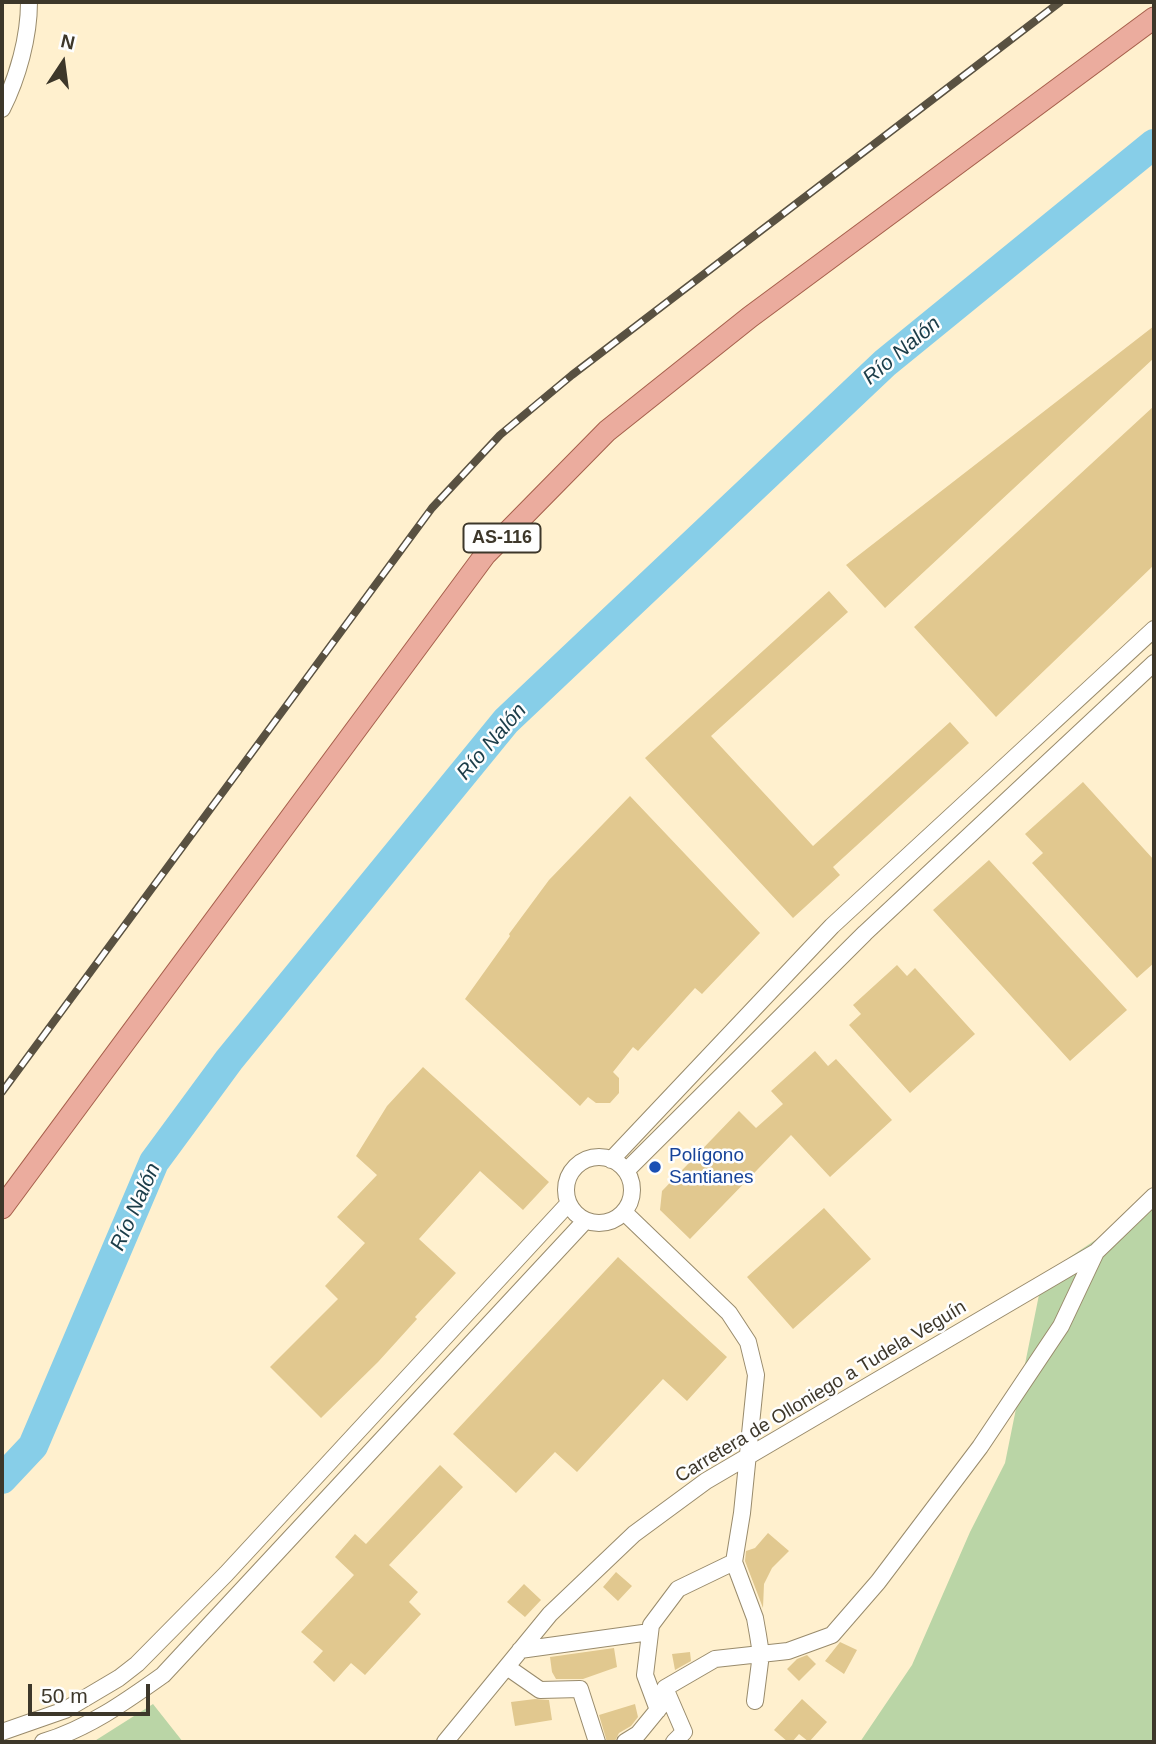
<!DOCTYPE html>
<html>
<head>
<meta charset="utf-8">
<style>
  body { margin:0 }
  #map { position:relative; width:1156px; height:1744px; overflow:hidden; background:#fff0ce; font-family:Arial,sans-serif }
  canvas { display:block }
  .frame { position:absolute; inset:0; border:4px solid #3d372a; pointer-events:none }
  .north { position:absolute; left:28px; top:28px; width:70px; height:70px; -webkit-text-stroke:5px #fefefe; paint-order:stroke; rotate:13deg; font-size:19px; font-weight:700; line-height:28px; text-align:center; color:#3d372a }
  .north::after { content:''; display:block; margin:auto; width:24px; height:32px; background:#3d372a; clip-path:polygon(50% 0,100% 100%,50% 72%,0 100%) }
  .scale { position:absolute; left:28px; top:1684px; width:122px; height:32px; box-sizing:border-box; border:4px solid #3d372a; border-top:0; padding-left:9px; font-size:21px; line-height:24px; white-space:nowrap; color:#3d372a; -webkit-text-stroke:5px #fefefe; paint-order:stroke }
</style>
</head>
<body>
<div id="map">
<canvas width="1156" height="1744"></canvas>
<div class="frame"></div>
<div class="north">N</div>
<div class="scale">50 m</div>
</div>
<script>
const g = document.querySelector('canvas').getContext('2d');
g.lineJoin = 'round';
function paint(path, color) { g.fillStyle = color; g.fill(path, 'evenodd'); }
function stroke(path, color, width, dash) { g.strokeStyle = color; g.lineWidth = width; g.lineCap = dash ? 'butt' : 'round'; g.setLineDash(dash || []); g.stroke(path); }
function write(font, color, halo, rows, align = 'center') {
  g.font = font + ' Arial,sans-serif'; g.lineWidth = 5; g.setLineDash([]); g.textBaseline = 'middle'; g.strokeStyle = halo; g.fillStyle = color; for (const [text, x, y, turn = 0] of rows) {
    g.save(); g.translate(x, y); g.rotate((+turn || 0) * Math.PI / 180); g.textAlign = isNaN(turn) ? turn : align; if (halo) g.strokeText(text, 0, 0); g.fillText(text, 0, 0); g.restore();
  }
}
const green = new Path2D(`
  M1154,1201V1742H860L912,1665L970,1532L1005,1463L1043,1275Z
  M153,1704L183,1742H93Z`);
const river = new Path2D(`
  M2,1479L33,1446L154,1162L229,1060L506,721L885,363L1154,144`);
const building = new Path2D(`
  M1154,326V358L885,608L846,565Z
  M1154,406V565L996,717L914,627Z
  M829,591L848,612L711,736L813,846L950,722L969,743L833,867L840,875L793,918L645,758Z
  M1083,782L1154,860V963L1137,978L1032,863L1043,853L1025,834Z
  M630,796L760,933L702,994L695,988L638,1051L633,1047L613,1072L619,1078V1093L610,1103H596L588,1097L580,1106L465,999L510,936L509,934L549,880Z
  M989,860L1127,1010L1070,1061L933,910Z
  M897,965L907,976L915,968L975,1034L910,1093L849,1025L861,1014L853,1005Z
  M815,1051L828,1066L836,1059L892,1120L830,1177L791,1135L690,1239L660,1210L662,1191L739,1111L756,1128L783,1104L771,1091Z
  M423,1067L549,1182L523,1210L480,1171L419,1239L456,1273L415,1317L417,1319L378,1362L321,1418L270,1367L338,1299L325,1286L365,1243L337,1217L377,1175L356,1156L387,1106Z
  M824,1208L871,1259L793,1329L747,1277Z
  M618,1257L727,1357L687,1401L663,1379L577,1472L555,1452L516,1493L453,1434Z
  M440,1465L463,1487L389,1565L418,1592L409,1602L421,1614L365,1675L351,1663L334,1682L313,1662L323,1651L301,1632L354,1575L335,1557L355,1534L366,1544Z
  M768,1533L789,1551L772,1568L764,1584L763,1608L745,1561L746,1551L755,1548Z
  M616,1572L632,1586L618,1601L603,1587Z
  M524,1584L541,1600L525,1617L507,1602Z
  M840,1642L857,1650L844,1674L825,1661Z
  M614,1648L617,1667L583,1679H556L552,1672L550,1657Z
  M690,1652L691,1661L675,1670L672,1654Z
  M807,1655L816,1664L799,1681L787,1669L797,1659Z
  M535,1699L549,1700L552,1720L515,1726L511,1702Z
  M802,1699L827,1722L809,1742L799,1734L792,1742H788L774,1730Z
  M635,1704L638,1717L631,1726L619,1733L615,1741L607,1742L599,1715Z`);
const minor = new Path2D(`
  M2,109C18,77 29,37 29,2
  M566 1190a33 33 0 1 1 66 0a33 33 0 1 1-66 0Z
  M611,1160L832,926L1154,629
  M626,1171L865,933L1154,663
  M624,1212L729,1313L748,1342L756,1375L742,1513L734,1562L755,1618L758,1635L761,1654L755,1701
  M520,1650L650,1632
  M507,1667L540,1690L580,1689L597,1742
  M658,1710L645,1675L651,1625L678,1589L734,1562
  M2,1732L65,1710L119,1678L137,1664L226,1574L568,1204
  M43,1742C87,1729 125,1702 163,1675L585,1221
  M445,1742L550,1614L634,1534L706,1481L1096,1252L1154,1196
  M625,1742L638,1734L665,1701
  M674,1742L684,1732L665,1688L715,1659L788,1651L832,1635L878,1582L980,1447L1061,1326L1096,1252`);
const major = new Path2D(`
  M2,1208L485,555L607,431L750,317L1154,18`);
const rail = new Path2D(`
  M2,1092L432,508L500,435L572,375L1060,2`);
const markers = [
  [655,1167,7,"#1a4fb4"]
];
const shields = [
  [502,538,77]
];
const shieldNames = [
  ["AS-116",502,538]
];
const transitNames = [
  ["Polígono",669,1156],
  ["Santianes",669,1178]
];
const streetNames = [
  ["Carretera de Olloniego a Tudela Veguín",821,1392,-31]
];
const waterNames = [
  ["Río Nalón",902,351,-40],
  ["Río Nalón",492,742,-49],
  ["Río Nalón",136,1207,-66]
];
paint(green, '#bad5a6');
stroke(river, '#87cee8', 30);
paint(building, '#e1c88f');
stroke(minor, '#998b6c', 18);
stroke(major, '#a65f4b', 23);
stroke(minor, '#fff', 16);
stroke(major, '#ebac9e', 21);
stroke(rail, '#595141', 8);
stroke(rail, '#fefefe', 5, [16]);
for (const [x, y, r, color] of markers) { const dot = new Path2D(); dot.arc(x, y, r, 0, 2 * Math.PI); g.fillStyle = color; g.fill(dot); stroke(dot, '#fefefe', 2.5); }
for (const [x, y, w] of shields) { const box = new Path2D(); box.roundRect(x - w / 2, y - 14.5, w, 29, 5); g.fillStyle = '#fefefe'; g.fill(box); stroke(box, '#3d372a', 2); }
write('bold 18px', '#3d372a', null, shieldNames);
write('19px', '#164399', '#fefefe', transitNames, 'left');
write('19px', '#3d372a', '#fefefe', streetNames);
write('italic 21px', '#1b3d49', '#fefefe', waterNames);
</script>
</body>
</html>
